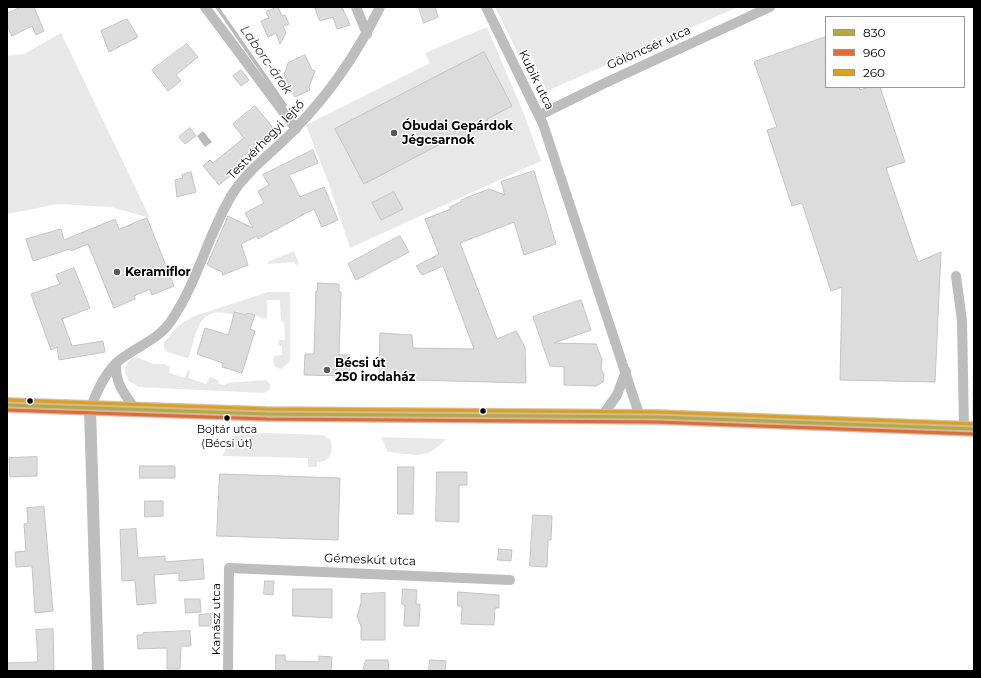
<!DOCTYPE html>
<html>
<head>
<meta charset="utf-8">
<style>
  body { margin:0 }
  #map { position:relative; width:981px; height:678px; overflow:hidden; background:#fff; font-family:Montserrat,sans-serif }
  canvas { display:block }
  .frame { position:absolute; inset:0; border:8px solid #000; pointer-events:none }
  .legend { position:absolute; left:825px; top:16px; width:140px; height:72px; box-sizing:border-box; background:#fff; border:1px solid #999; margin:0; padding:5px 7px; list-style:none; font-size:12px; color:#000 }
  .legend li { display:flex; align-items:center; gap:8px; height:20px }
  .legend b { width:20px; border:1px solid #999 }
</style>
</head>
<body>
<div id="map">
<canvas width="981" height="678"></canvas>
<div class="frame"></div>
<ul class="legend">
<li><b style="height:5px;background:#bca932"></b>830</li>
<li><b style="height:5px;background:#f26522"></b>960</li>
<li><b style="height:5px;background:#eb9e00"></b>260</li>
</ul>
</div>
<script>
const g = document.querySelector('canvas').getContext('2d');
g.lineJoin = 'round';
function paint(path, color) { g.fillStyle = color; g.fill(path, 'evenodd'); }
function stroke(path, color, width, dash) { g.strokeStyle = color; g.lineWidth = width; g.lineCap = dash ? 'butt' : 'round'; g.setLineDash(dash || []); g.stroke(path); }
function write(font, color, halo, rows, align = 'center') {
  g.font = font + ' Montserrat,sans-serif'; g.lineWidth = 3; g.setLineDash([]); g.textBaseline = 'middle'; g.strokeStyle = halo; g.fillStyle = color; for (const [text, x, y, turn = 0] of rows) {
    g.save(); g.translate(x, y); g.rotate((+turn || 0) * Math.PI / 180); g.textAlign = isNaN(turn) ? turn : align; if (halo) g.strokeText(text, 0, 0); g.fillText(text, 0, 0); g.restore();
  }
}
const green = new Path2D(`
  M495,7H738L547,91L532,57L522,61Z
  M487,27L524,114L541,161L350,248L329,184L306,125L430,63L425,53Z
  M61,33L150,218L111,207L58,204L8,214L7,56L24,54Z
  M294,251L299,264L296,265L294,262L268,264V262Z
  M268,292H290V359L289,362L281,369L275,367L273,359L275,356L282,355V346H279V340H285L284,321H281L280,300H267V317L264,319L247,312L246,315L236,311L234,315C199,303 197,331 189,357L187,358L167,352L164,348V342L178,326L192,317Z
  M974,293V416H972Z
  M137,357L153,364H164L170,367L169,373L185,378L187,371H190L189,378L206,384L210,377L218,380L219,384L225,385L227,383L266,380L270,384V389L264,393L139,387L129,381L125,373C125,365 129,358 137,357Z
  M265,433L323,435L331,440C333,452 331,462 317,462V467H308V458L222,456L233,436Z
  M381,437L446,439C425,461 416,454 388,452Z`);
const water = new Path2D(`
  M203,131L212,142L205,147L197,136Z`);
const stream = new Path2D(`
  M217,7L285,105`);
const building = new Path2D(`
  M21,7H34L44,31L36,35L32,26L12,36L7,25V14Z
  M278,7L282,16L285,15L289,24L283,26L286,33L280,44L276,33L268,37L261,21L269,18L266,12Z
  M322,7H342L350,25L337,29L333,17L320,21L315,9Z
  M419,7H435L438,17L424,23Z
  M127,19L138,37L109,52L101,31Z
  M826,37V87H859L860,90L868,87H880L905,162L886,168L918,262L941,252L935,382L840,380L842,287L831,291L802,203L792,206L767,130L777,127L754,62Z
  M187,44L198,57L176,75L181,81L168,91L152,70Z
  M484,52L512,106L487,119L489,127L470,133L454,144L450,139L364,184L335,129Z
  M305,55L312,70L315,71L309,87L310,90L295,97L284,75L288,63Z
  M241,70L249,80L241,86L233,76Z
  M255,106L275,130L241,158L243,161L233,170L235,172L219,185L203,166L210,160L213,163L244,138L233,124Z
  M190,128L196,136L185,144L179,137Z
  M313,150L318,163L289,175L300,197L324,187L338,220L322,227L314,209L258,239L257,236L241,244L248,265L223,275L222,272L207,265L228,216L253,228L245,213L264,203L258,191L269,185L263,175Z
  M534,171L556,244L524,255L514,222L460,243L497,339L516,331L525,347L526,383L379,379L380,333L412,335L413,348L474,349L443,266L422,275L416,266L439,254L425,219L451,209L450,207L461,202V200L489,189L505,195L501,182Z
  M191,172L196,192L177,197L175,180L183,178L182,175Z
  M394,192L403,209L381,220L372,203Z
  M147,218L174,286L152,295L150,289L134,296L135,299L114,308L88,244L71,251L70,249L33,261L26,239L61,229L64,240L115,219L119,229Z
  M400,236L409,252L356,280L348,264Z
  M74,268L90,308L62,319L72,346L103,341L105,352L59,360L57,347L51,350L31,294L60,284L56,275Z
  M318,283L339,284V292H341L339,355H350L349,376L304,375L305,354H314L316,291H317Z
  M581,300L591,330L554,343L596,344L602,360L601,369L604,374L603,382L596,386L564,385V367L550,366L533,317Z
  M235,312L246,315L247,313L255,315L250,329L255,331L242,373L222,367L223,363L197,354L205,328L228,335Z
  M37,457V476L10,477L9,458Z
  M140,466H175V478H140Z
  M398,467H414L413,514H398Z
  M437,472H467V485H459V522L436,521Z
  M220,474L340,478L338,540L217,536Z
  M145,501H163V516L145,517Z
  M44,507L53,611L35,613L32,566L16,567L15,552L26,551L24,524L28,523L27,508Z
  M533,515L552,516L551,540H548L547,567L530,566Z
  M136,529L138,558L165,556V562L203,559L204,579L179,581V573L154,575L156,603L137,605L135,580L122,581L120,530Z
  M499,549L512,550L511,561L498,560Z
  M265,581H274L273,595L264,594Z
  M293,589H332V618L293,616Z
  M403,589L417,590L416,604H420L419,626H404L405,605L402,604Z
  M458,592L499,595V608H495L494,625L461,624L462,606H458Z
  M385,593V640H361V626L357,617L361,603V594Z
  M185,599H200L201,612L186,613Z
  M211,614V626H199V615Z
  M53,629L54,671H7V663L38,662L36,630Z
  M190,631L191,646H181L180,669H167V648L138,649L137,635H143V633Z
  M276,655H285V661L319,662V656L332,657L331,671H276Z
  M366,660H388L389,671H363Z
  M430,660L446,661L445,671H429Z`);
const minor = new Path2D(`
  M205,7L296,129
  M356,7L367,34
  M486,7L543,124L640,417
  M540,115L605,83L770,7
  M956,276L962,321L964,429
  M116,364C115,384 125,395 137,411
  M90,409C97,392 105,371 121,359C138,346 159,339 171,321C198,282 208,233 233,193C249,168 276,150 296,128C331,92 358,52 380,7
  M602,416L617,395L626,371
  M228,671L229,568L510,580`);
const tertiary = new Path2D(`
  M90,409L98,671`);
const primary = new Path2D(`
  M7,405L267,414L657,417L974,429`);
const bus1 = new Path2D(`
  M7,405L267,414L657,417L974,429`);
const bus2 = new Path2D(`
  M7,410L267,419L657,422L974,434`);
const bus3 = new Path2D(`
  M7,400L267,409L657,412L974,424`);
const markers = [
  [394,133,4,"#595959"],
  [117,272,4,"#595959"],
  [327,370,4,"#595959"],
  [30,401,3.5,"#000"],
  [483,411,3.5,"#000"],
  [227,418,3.5,"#000"]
];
const busNames = [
  ["Bojtár utca",227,430],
  ["(Bécsi út)",227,444]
];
const streetNames = [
  ["Gölöncsér utca",649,48,-24],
  ["Kubik utca",536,80,64],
  ["Testvérhegyi lejtő",266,140,-46],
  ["Gémeskút utca",370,560,2],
  ["Kanász utca",216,619,-90]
];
const poiNames = [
  ["Óbudai Gepárdok",402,126],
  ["Jégcsarnok",402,140],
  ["Keramiflor",125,272],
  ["Bécsi út",335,363],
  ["250 irodaház",335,377]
];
const waterNames = [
  ["Laborc-árok",266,60,55]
];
paint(green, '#e8e8e8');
paint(water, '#bababa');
stroke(stream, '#bababa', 3.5);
paint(building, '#dcdcdc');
stroke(building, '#c4c4c4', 1);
stroke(primary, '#dbdbdb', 16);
stroke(minor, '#bdbdbd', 10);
stroke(tertiary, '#bdbdbd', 12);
stroke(primary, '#bdbdbd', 15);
stroke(bus1, '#bca932', 3);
stroke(bus2, '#f26522', 3);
stroke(bus3, '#eb9e00', 3);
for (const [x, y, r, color] of markers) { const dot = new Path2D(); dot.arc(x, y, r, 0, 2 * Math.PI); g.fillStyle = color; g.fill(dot); stroke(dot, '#fff', 1.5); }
write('11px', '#000', '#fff', busNames);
write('12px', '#000', '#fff', streetNames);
write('bold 12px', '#000', '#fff', poiNames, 'left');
write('italic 13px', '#3e3e3e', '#fff', waterNames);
</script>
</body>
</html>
